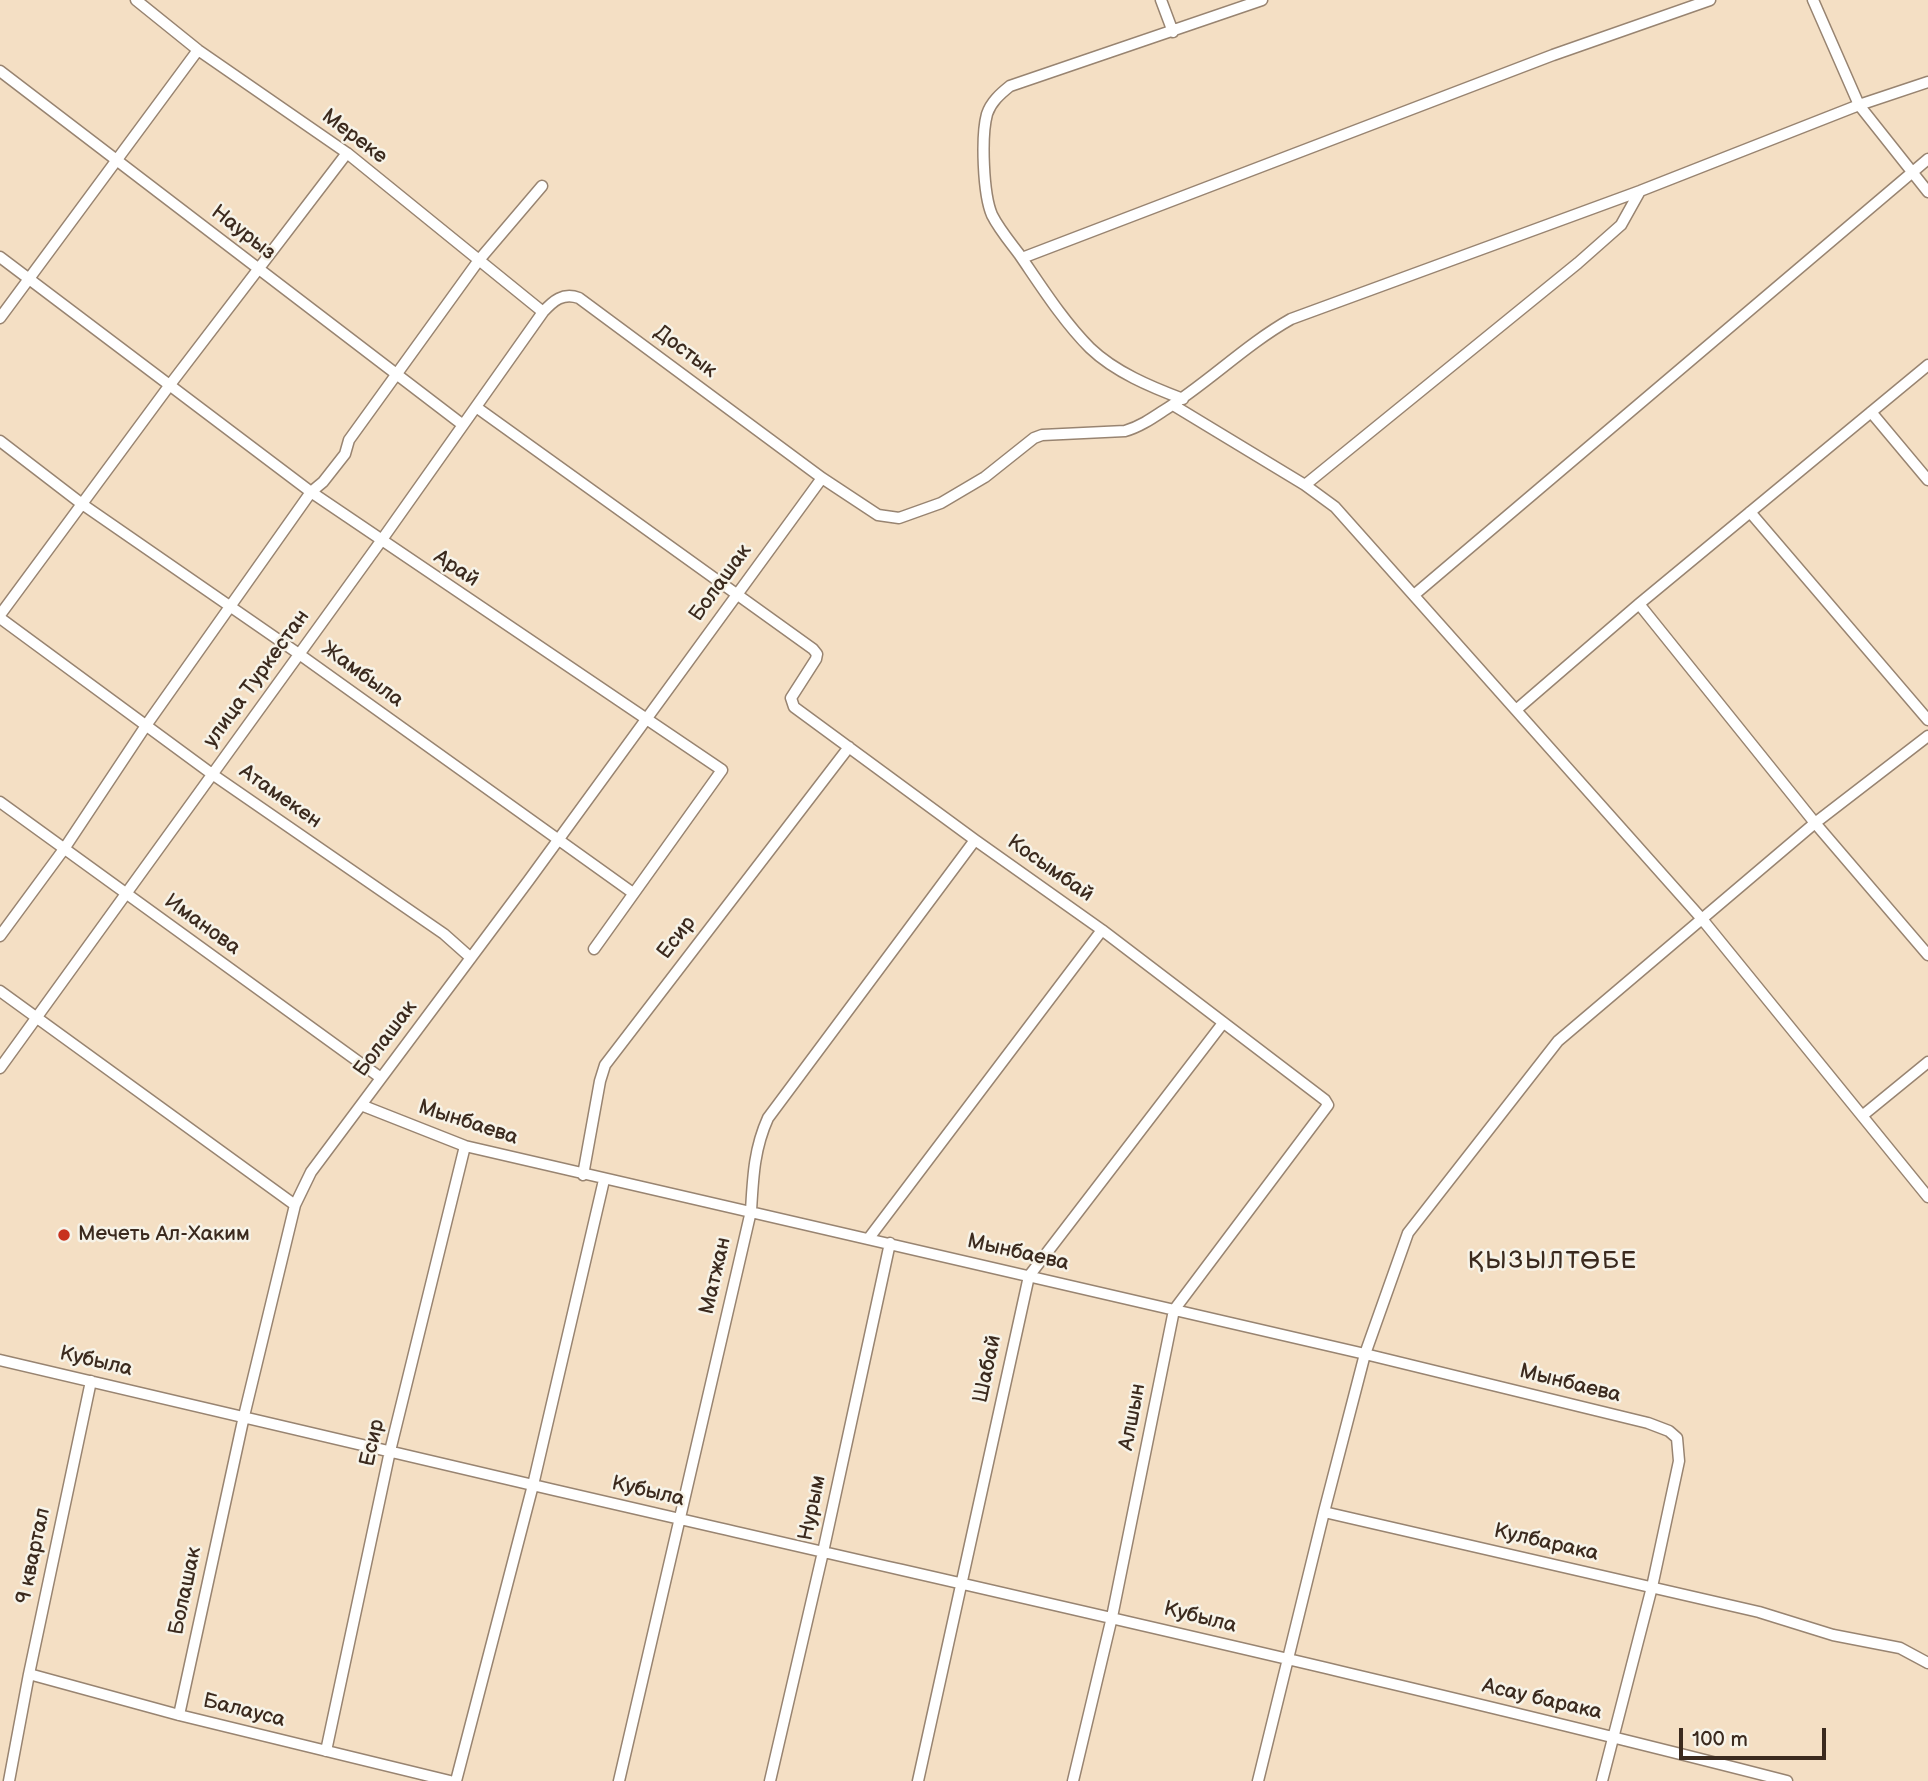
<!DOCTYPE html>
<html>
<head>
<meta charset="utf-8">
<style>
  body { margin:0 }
  #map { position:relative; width:1928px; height:1781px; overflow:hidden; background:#f4dfc4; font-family:"Balsamiq Sans",sans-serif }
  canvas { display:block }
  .scale { position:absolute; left:1679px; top:1728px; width:147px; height:32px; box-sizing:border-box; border:4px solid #3b2a1e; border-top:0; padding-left:9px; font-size:21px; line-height:24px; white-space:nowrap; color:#3b2a1e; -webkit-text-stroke:5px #f7f3e8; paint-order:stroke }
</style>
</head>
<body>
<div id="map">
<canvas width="1928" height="1781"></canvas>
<div class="scale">100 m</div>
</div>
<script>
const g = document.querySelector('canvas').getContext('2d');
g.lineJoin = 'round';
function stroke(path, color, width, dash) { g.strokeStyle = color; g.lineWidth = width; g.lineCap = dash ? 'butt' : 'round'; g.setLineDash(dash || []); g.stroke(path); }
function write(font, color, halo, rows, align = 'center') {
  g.font = font + ' "Balsamiq Sans",sans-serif'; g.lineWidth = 5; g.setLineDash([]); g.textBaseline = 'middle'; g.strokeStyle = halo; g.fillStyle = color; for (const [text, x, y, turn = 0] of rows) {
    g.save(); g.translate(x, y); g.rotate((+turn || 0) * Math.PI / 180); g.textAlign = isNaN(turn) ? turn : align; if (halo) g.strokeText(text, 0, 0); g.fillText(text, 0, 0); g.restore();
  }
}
const minor = new Path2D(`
  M136,0L198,50L347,153L543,312
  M1161,0L1173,32
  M1813,0L1859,105L1928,82
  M0,71L463,425
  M0,257L311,492L722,770L594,949
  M1022,258L1553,55L1710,0
  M0,318L198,50
  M1183,399C1151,387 1115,372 1090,348C1063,321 1041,286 1019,254C1010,242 999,229 992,215C983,194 981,136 987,114C991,102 1000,94 1010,86L1262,0
  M1173,405L1305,485L1578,263L1621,225L1640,191
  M476,407L813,649L817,654L816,659L791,698L794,707L975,840L1102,930L1325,1100L1328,1105L1174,1310L1112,1617L1073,1781
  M1871,412L1928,480
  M0,441L82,504L299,654L633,893
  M1305,485L1335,507L1702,919L1928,1197
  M1750,512L1928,720
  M1414,595L1928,159
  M1639,604L1815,823L1928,955
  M0,615L169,386L347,153
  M0,618L212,774L444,934L471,958
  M1516,710L1639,604L1928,365
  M0,802L381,1078
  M0,936L64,849L147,724L311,492L323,482L345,454L349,440L479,260L542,186
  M0,991L295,1205
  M0,1068L381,541L543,312C553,301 563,292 579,298L822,478L878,515L899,518L941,503L985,477L1034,438L1042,435L1125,431C1139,427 1151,419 1163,411C1208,383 1245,345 1291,319L1640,191L1859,105L1928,192
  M361,1105L465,1146L1365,1354L1648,1423L1669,1431L1677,1438L1679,1461L1652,1587L1602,1781
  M1862,1116L1928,1062
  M583,1175L600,1081L605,1065L849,747
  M869,1238L1102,930
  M0,1360C239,1417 479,1473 719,1528C1075,1610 1433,1690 1787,1781
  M1324,1512L1759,1612L1833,1635L1900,1648L1928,1663
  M29,1674L179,1715L450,1781
  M179,1715L244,1416L295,1205L311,1172L529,880L822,478
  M326,1751L390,1451L465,1146
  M9,1781L29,1674L91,1381
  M456,1781L533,1485L604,1180
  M619,1781L751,1211C753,1177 754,1149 768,1118L975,840
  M770,1781L823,1552L890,1243
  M918,1781L1029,1276L1223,1023
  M1258,1781L1324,1512L1365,1354L1408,1233L1558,1041L1815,823L1928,736`);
const markers = [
  [64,1235,7,"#c8321e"]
];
const streetNames = [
  ["Мереке",354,137,37],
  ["Наурыз",243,233,38],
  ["Достык",685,352,37],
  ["Арай",456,569,34],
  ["Болашак",721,583,-54],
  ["Жамбыла",362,675,36],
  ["улица Туркестан",257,679,-54],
  ["Атамекен",280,797,35],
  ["Косымбай",1050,869,35],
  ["Иманова",202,925,36],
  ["Есир",677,938,-52],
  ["Болашак",386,1039,-53],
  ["Мынбаева",468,1123,18],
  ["Мынбаева",1018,1253,13],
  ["Матжан",716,1276,-77],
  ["Кубыла",96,1362,13],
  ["Шабай",988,1369,-78],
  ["Мынбаева",1570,1384,14],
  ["Алшын",1133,1417,-79],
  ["Есир",373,1443,-77],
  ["Кубыла",648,1492,13],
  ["Нурым",813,1508,-78],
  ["Кулбарака",1546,1543,13],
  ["9 квартал",34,1556,-78],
  ["Болашак",186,1591,-78],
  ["Кубыла",1200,1618,14],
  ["Асау барака",1542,1700,13],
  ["Балауса",244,1711,14]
];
const poiNames = [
  ["Мечеть Ал-Хаким",78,1235]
];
const quarterNames = [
  ["ҚЫЗЫЛТӨБЕ",1553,1262]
];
stroke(minor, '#988471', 13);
stroke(minor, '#fff', 10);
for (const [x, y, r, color] of markers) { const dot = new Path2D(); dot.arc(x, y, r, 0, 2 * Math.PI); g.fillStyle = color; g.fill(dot); stroke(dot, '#f7f3e8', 2.5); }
write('21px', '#3b2a1e', '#f7f3e8', streetNames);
write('21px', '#3b2a1e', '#f7f3e8', poiNames, 'left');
g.letterSpacing = '2px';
write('24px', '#3b2a1e', '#f7f3e8', quarterNames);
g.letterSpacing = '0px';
</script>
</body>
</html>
